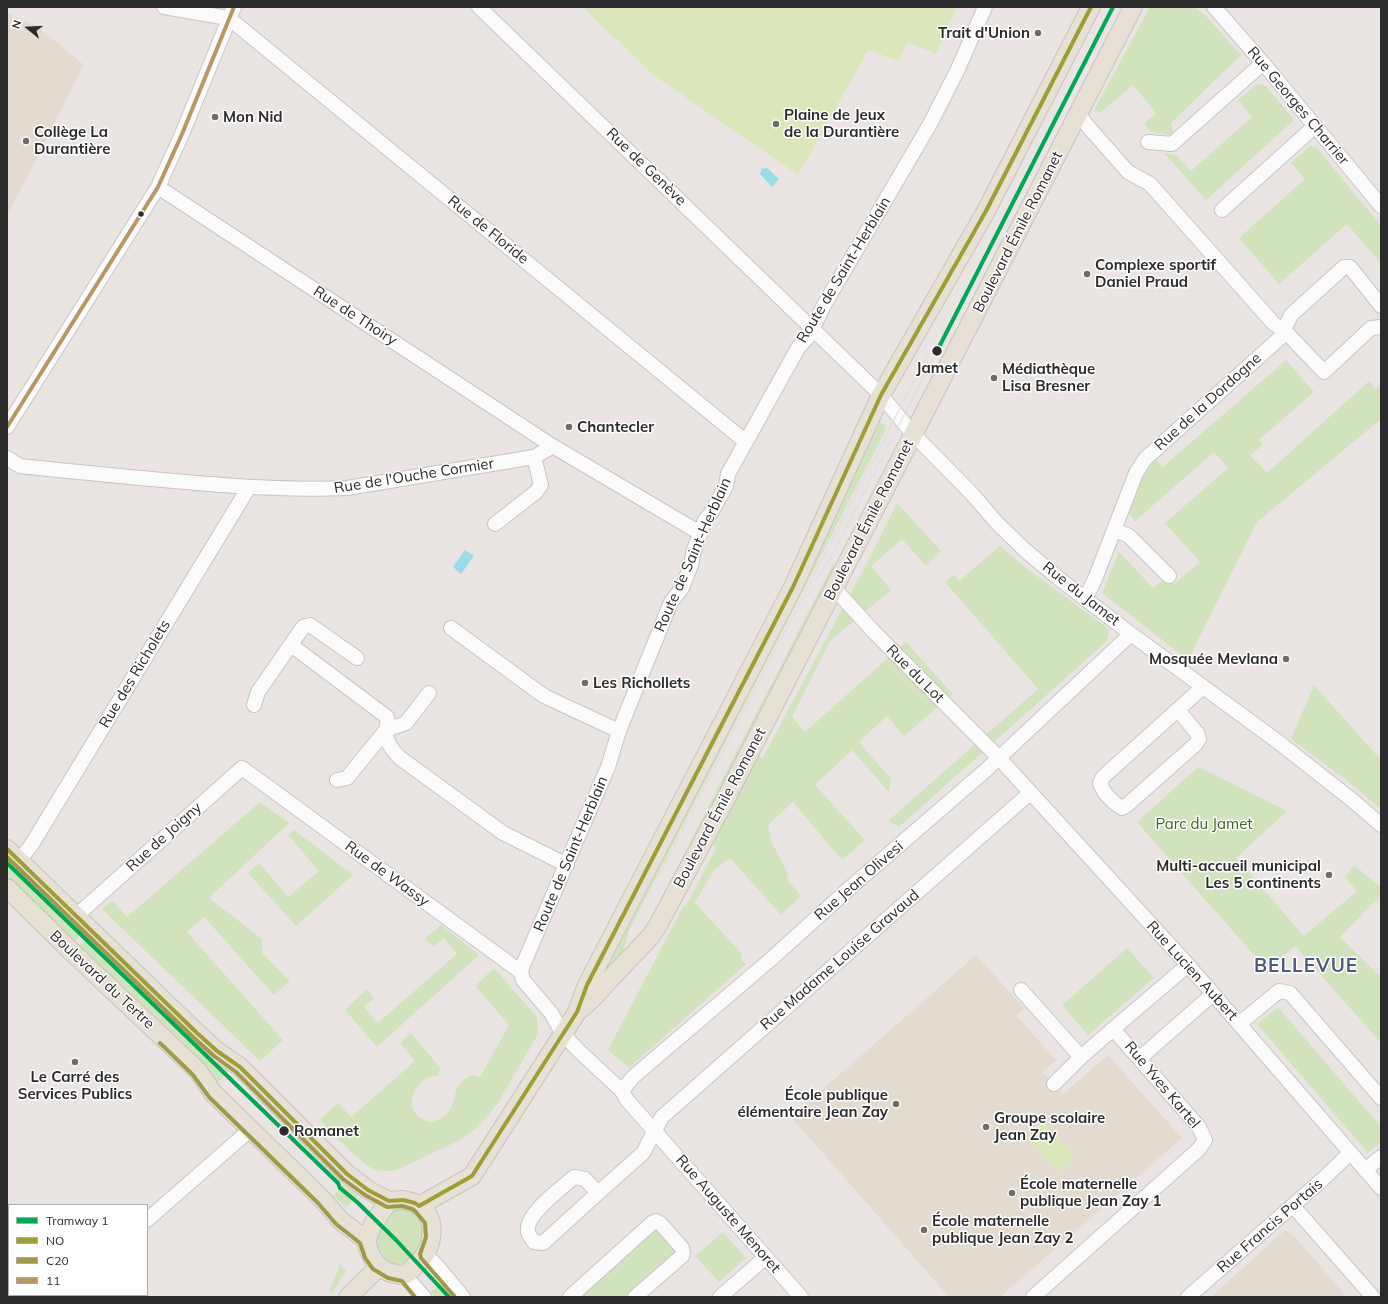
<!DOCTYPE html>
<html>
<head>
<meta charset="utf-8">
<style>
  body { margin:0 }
  #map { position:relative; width:1388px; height:1304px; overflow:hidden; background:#eae5e2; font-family:Mulish,sans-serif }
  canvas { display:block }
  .frame { position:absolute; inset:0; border:8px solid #2b2b2b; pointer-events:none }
  .legend { position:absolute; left:8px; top:1204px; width:140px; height:92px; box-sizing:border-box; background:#fff; border:1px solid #aaa; margin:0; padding:5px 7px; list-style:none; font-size:12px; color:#2b2b2b }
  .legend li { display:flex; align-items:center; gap:8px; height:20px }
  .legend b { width:20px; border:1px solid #aaa }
  .north { position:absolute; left:8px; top:8px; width:40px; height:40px; -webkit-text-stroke:3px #fff; paint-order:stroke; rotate:288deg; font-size:11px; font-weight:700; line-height:16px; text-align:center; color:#2b2b2b }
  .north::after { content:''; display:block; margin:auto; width:14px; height:18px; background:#2b2b2b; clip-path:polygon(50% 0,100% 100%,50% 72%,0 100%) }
</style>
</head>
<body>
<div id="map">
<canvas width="1388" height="1304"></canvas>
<div class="frame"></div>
<ul class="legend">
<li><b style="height:5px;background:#00a754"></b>Tramway 1</li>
<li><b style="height:5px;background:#a09d35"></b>NO</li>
<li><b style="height:5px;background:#a09a47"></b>C20</li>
<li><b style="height:5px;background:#b99662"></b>11</li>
</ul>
<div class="north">N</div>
</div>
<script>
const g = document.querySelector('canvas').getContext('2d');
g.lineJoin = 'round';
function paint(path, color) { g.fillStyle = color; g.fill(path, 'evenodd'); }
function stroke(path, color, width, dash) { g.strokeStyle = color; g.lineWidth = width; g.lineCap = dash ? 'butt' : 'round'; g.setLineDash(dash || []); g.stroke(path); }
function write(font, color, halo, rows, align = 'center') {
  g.font = font + ' Mulish,sans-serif'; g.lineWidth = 3; g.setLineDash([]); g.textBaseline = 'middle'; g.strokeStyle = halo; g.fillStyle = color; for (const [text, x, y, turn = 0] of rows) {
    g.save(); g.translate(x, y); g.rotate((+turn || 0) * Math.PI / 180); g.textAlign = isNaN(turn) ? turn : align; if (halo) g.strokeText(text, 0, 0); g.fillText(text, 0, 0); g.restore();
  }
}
const education = new Path2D(`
  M7,13L38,27L84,65L7,216Z
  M976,955L1024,1008L1017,1016L1056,1060L1043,1072L1063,1094L1108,1055L1182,1138L1000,1297H949L791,1117Z
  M1285,1230L1296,1238L1347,1297H1211Z`);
const green = new Path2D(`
  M1150,7H1194L1206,16L1241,55L1171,123L1173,135L1151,132L1144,123L1156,113L1133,85L1100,113L1094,110Z
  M1257,84L1266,86L1294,120L1206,200L1164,153L1176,155L1191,171L1252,117L1238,100Z
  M1310,146L1317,148L1381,226V263L1347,224L1279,284L1239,238L1305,179L1291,163Z
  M1286,360L1314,392L1259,440L1263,445L1250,455L1267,473L1369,381L1376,389L1381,385V419L1257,522L1188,660L1102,593L1119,552L1153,588L1163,580L1174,584L1200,562L1165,523L1228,468L1214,452L1135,521L1129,513L1145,470L1155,459L1163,467Z
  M880,423L884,424L886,429L635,919L630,929L620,960L597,981L875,427Z
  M897,503L941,551L926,566L902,539L871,566L891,590L830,641L792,717L805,732L906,642L953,694L904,736L887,716L859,742L891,779L889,792L852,750L815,785L865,840L842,860L793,802L768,825L771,841L789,876L786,878L801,896L781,915L730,858L714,870L695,903L742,954L741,960L746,964L629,1068L608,1050L684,905L686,906L716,848L711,844L757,752L762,759L868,561Z
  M1000,546L1025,567L1106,627L1109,631L1107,641L899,827L888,821L1038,689L945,582L954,575L959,581Z
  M833,564L834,566L831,575L660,911L645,933L649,922Z
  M1314,685L1381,760V809L1345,779L1291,739Z
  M1198,767L1287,811L1236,858L1304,936L1357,891L1345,877L1354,865L1381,888L1380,896L1340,937L1381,977V1043L1295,946L1267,970L1137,822Z
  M260,802L289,823L209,898L262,939V953L290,981L274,995L204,917L187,932L283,1040L260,1061L102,909L106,905L113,901L127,917Z
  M294,830L353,875L296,926L248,873L259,863L288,897L319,871L288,835Z
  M7,855L85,930L73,943L7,880Z
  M441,925L479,955L377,1047L345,1010L367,989L374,999L364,1007L378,1023L457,954L444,938L433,947L425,938Z
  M90,935L233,1067L214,1086L77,948Z
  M1127,948L1154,978L1088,1035L1062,1005Z
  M494,968L537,1017L538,1034L499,1101L488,1116L473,1131L460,1140L397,1170C390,1171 383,1172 376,1170C362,1166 332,1132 320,1120L338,1103L351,1117L415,1061L400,1043L411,1033L441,1069L437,1076C416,1075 401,1108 422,1119C423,1119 427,1122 428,1122C431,1122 435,1121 437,1120C451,1115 453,1103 456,1091C458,1085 467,1075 474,1075C476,1075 478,1077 480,1077L509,1025L475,986Z
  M1278,1007L1381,1127V1142L1368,1153L1257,1024Z
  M343,1185L358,1195L346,1208L333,1196Z
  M399,1208L416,1210L424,1226L420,1250L405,1264L394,1265L383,1260L376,1247V1238L385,1218L394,1210Z
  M657,1227L679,1253L628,1297H576Z
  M723,1232L746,1258L719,1282L695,1256Z
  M340,1264L346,1271L333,1292L329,1291Z
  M443,1282L456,1297H436L431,1292Z`);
const pitch = new Path2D(`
  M583,7H957L936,54L907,42L899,61L868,50L798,175L652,74Z
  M1043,1122L1075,1157L1058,1172L1026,1137Z`);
const water = new Path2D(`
  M766,167L779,179L772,187L760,174L762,168L765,169Z
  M465,550L474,556L461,574L453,567Z`);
const minor = new Path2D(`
  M164,7L222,17L236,24L746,442
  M479,7L881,395L913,434L973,495L997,523L1026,551L1062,581L1131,634L1277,741L1352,800L1381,825
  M1214,7L1263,63L1381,206
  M1079,113L1085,123L1128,172L1150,184L1274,324L1284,330L1291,315L1344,267H1350L1381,306
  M1148,142L1172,144L1263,63
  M158,187L551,445L700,533
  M1222,210L1315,126
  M7,427L158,187L182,134L234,7
  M7,458L20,466C88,473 155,480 223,485C264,488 306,490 347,488L534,457L548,449L551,445
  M495,524L536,492L541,485L534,457
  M1115,530L1129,536L1169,576
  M834,588L873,631L999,758L1188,965L1381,1188
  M1085,599L1095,579L1136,473L1145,459L1281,337L1284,330L1324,372L1371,328L1381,327
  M451,628L544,696L619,731
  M291,645L387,717C388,722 388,724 386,729C384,740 393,751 400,758L503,833L567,865
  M254,705L258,692L303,627L310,625L357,658
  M1178,710L1197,733L1199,739L1196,744L1127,805L1122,808C1113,803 1103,793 1100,783L1103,777L1203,687
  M337,780L347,778L386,730L406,723L429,693
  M19,861L32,844L249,487
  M76,916L242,768L521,972
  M1021,990L1081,1057L1113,1029L1199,1127L1205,1140L1199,1149L1033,1297
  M1239,1024L1279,991L1290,993L1381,1098
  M1113,1029L1188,965
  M1140,1058L1213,994
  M1054,1084L1081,1057
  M622,1091L578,1050L563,1034L551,1013L523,980L521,972L523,965L608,767L619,731L671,602L682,588L691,565L694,550L705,520L711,513L726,486L728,474L798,348L809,336L824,305L930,124L958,69L985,7
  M1365,1170L1381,1157
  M598,1193L543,1243L534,1242C532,1239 528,1235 528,1231C525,1214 562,1188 574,1177L585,1179L598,1193L643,1153L662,1117L1030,793
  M1293,1206L1373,1297
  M147,1220L251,1129
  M426,1255L437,1266L463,1297
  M404,1275L424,1297
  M63,1297L65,1295
  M570,1297L652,1223L656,1221L661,1224L682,1248L683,1253L682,1256L635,1297
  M720,1297L766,1257
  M801,1297L627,1100L622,1091L633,1077L770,960L852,886L986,770L1131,634
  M1188,1297L1322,1180L1350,1153`);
const major = new Path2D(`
  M7,849L197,1033L217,1051L240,1067L347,1174L368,1190L389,1201
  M7,888L70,950L198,1071L213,1093L322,1199L340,1220L366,1240
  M581,1009L595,996L610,979L650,937L657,927L723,804L1133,7
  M403,1200C407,1201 413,1202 417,1204C440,1218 433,1251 416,1265C412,1268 409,1274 404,1275C401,1276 398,1274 395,1274C377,1270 371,1259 366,1242L373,1224L389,1201Z
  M419,1206L472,1176L577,1012L587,985L793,587L881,395L986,211L1091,7
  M348,1297L379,1267`);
const tram = new Path2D(`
  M816,579L831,557L937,351
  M659,876L931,348`);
const bus1 = new Path2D(`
  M7,849L197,1033L217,1051L240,1067L347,1174L368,1190L389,1201L403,1200L415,1203L419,1206L472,1176L577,1012L587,985L793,587L881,395L986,211L1091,7`);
const bus2 = new Path2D(`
  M7,857L193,1037L214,1056L236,1072L343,1179L365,1195L387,1207L402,1206L412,1209L415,1211L425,1223L426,1237L420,1254L421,1258L455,1297
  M160,1043L193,1075L209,1097L318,1203L336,1224L360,1243L365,1258L373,1269L388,1278L402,1281L415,1297`);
const bus3 = new Path2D(`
  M7,427L158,187L182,134L234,7`);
const tram1 = new Path2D(`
  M937,351L1113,7
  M7,863L338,1183L340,1188L357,1202L396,1240L449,1297`);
const markers = [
  [1038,33,4,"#6e6c6b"],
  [215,117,4,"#6e6c6b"],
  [776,124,4,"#6e6c6b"],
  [26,141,4,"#6e6c6b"],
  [141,214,3.5,"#2b2b2b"],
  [1087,274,4,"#6e6c6b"],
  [937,351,5.5,"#2b2b2b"],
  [994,378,4,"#6e6c6b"],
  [569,427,4,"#6e6c6b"],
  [1286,659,4,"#6e6c6b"],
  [585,683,4,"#6e6c6b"],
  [1329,875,4,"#6e6c6b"],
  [75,1062,4,"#6e6c6b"],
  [896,1104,4,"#6e6c6b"],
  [986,1127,4,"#6e6c6b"],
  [284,1131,5.5,"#2b2b2b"],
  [1012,1193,4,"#6e6c6b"],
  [924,1230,4,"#6e6c6b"]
];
const poiNames = [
  ["Trait d'Union",1030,33,"right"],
  ["Plaine de Jeux",784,115],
  ["de la Durantière",784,132],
  ["Mon Nid",223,117],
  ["Collège La",34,132],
  ["Durantière",34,149],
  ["Complexe sportif",1095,265],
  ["Daniel Praud",1095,282],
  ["Médiathèque",1002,369],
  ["Lisa Bresner",1002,386],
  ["Chantecler",577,427],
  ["Mosquée Mevlana",1278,659,"right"],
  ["Les Richollets",593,683],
  ["Multi-accueil municipal",1321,866,"right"],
  ["Les 5 continents",1321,883,"right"],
  ["Le Carré des",75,1077,"center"],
  ["Services Publics",75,1094,"center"],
  ["École publique",888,1095,"right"],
  ["élémentaire Jean Zay",888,1112,"right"],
  ["Groupe scolaire",994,1118],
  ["Jean Zay",994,1135],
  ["École maternelle",1020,1184],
  ["publique Jean Zay 1",1020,1201],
  ["École maternelle",932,1221],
  ["publique Jean Zay 2",932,1238]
];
const streetNames = [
  ["Rue Georges Charrier",1298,106,50],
  ["Rue de Genève",646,167,44],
  ["Rue de Floride",488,230,39],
  ["Boulevard Émile Romanet",1018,232,-63],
  ["Route de Saint-Herblain",844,270,-59],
  ["Rue de Thoiry",355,316,33],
  ["Rue de la Dordogne",1208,402,-42],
  ["Rue de l'Ouche Cormier",414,476,-9],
  ["Boulevard Émile Romanet",869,520,-63],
  ["Route de Saint-Herblain",693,555,-66],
  ["Rue du Jamet",1081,594,38],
  ["Rue des Richolets",135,674,-59],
  ["Rue du Lot",915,674,45],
  ["Boulevard Émile Romanet",720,808,-62],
  ["Rue de Joigny",164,837,-42],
  ["Route de Saint-Herblain",571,854,-67],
  ["Rue de Wassy",387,874,36],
  ["Rue Jean Olivesi",859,881,-41],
  ["Rue Madame Louise Gravaud",840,960,-41],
  ["Rue Lucien Aubert",1192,971,48],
  ["Boulevard du Tertre",102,980,43],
  ["Rue Yves Kartel",1162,1085,50],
  ["Rue Auguste Menoret",728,1214,49],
  ["Rue Francis Portais",1270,1226,-41]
];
const stopNames = [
  ["Jamet",937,368],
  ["Romanet",294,1131,"left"]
];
const parkNames = [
  ["Parc du Jamet",1204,824]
];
const districtNames = [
  ["BELLEVUE",1306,966]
];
paint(education, '#e4dbd0');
paint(green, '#d0e3bc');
paint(pitch, '#dbe7ba');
paint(water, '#99dbe8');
stroke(minor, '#c6c4c4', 16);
stroke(major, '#c5c3c2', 20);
stroke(minor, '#fcfbfb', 14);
stroke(major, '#e6e0d5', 18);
stroke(tram, '#dedddf', 1);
stroke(bus1, '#a09d35', 4);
stroke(bus2, '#a09a47', 4);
stroke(bus3, '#b99662', 4);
stroke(tram1, '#00a754', 4);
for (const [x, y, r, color] of markers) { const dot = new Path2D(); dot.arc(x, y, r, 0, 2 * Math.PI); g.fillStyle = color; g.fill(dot); stroke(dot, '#fff', 1.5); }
write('bold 15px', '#2b2b2b', '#fff', poiNames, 'left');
write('15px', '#2b2b2b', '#fff', streetNames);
write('bold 15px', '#2b2b2b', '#fff', stopNames);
write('15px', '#34671d', '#fff', parkNames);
g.letterSpacing = '1px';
write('bold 19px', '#4d5a7b', '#fff', districtNames);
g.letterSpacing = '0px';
</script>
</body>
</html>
